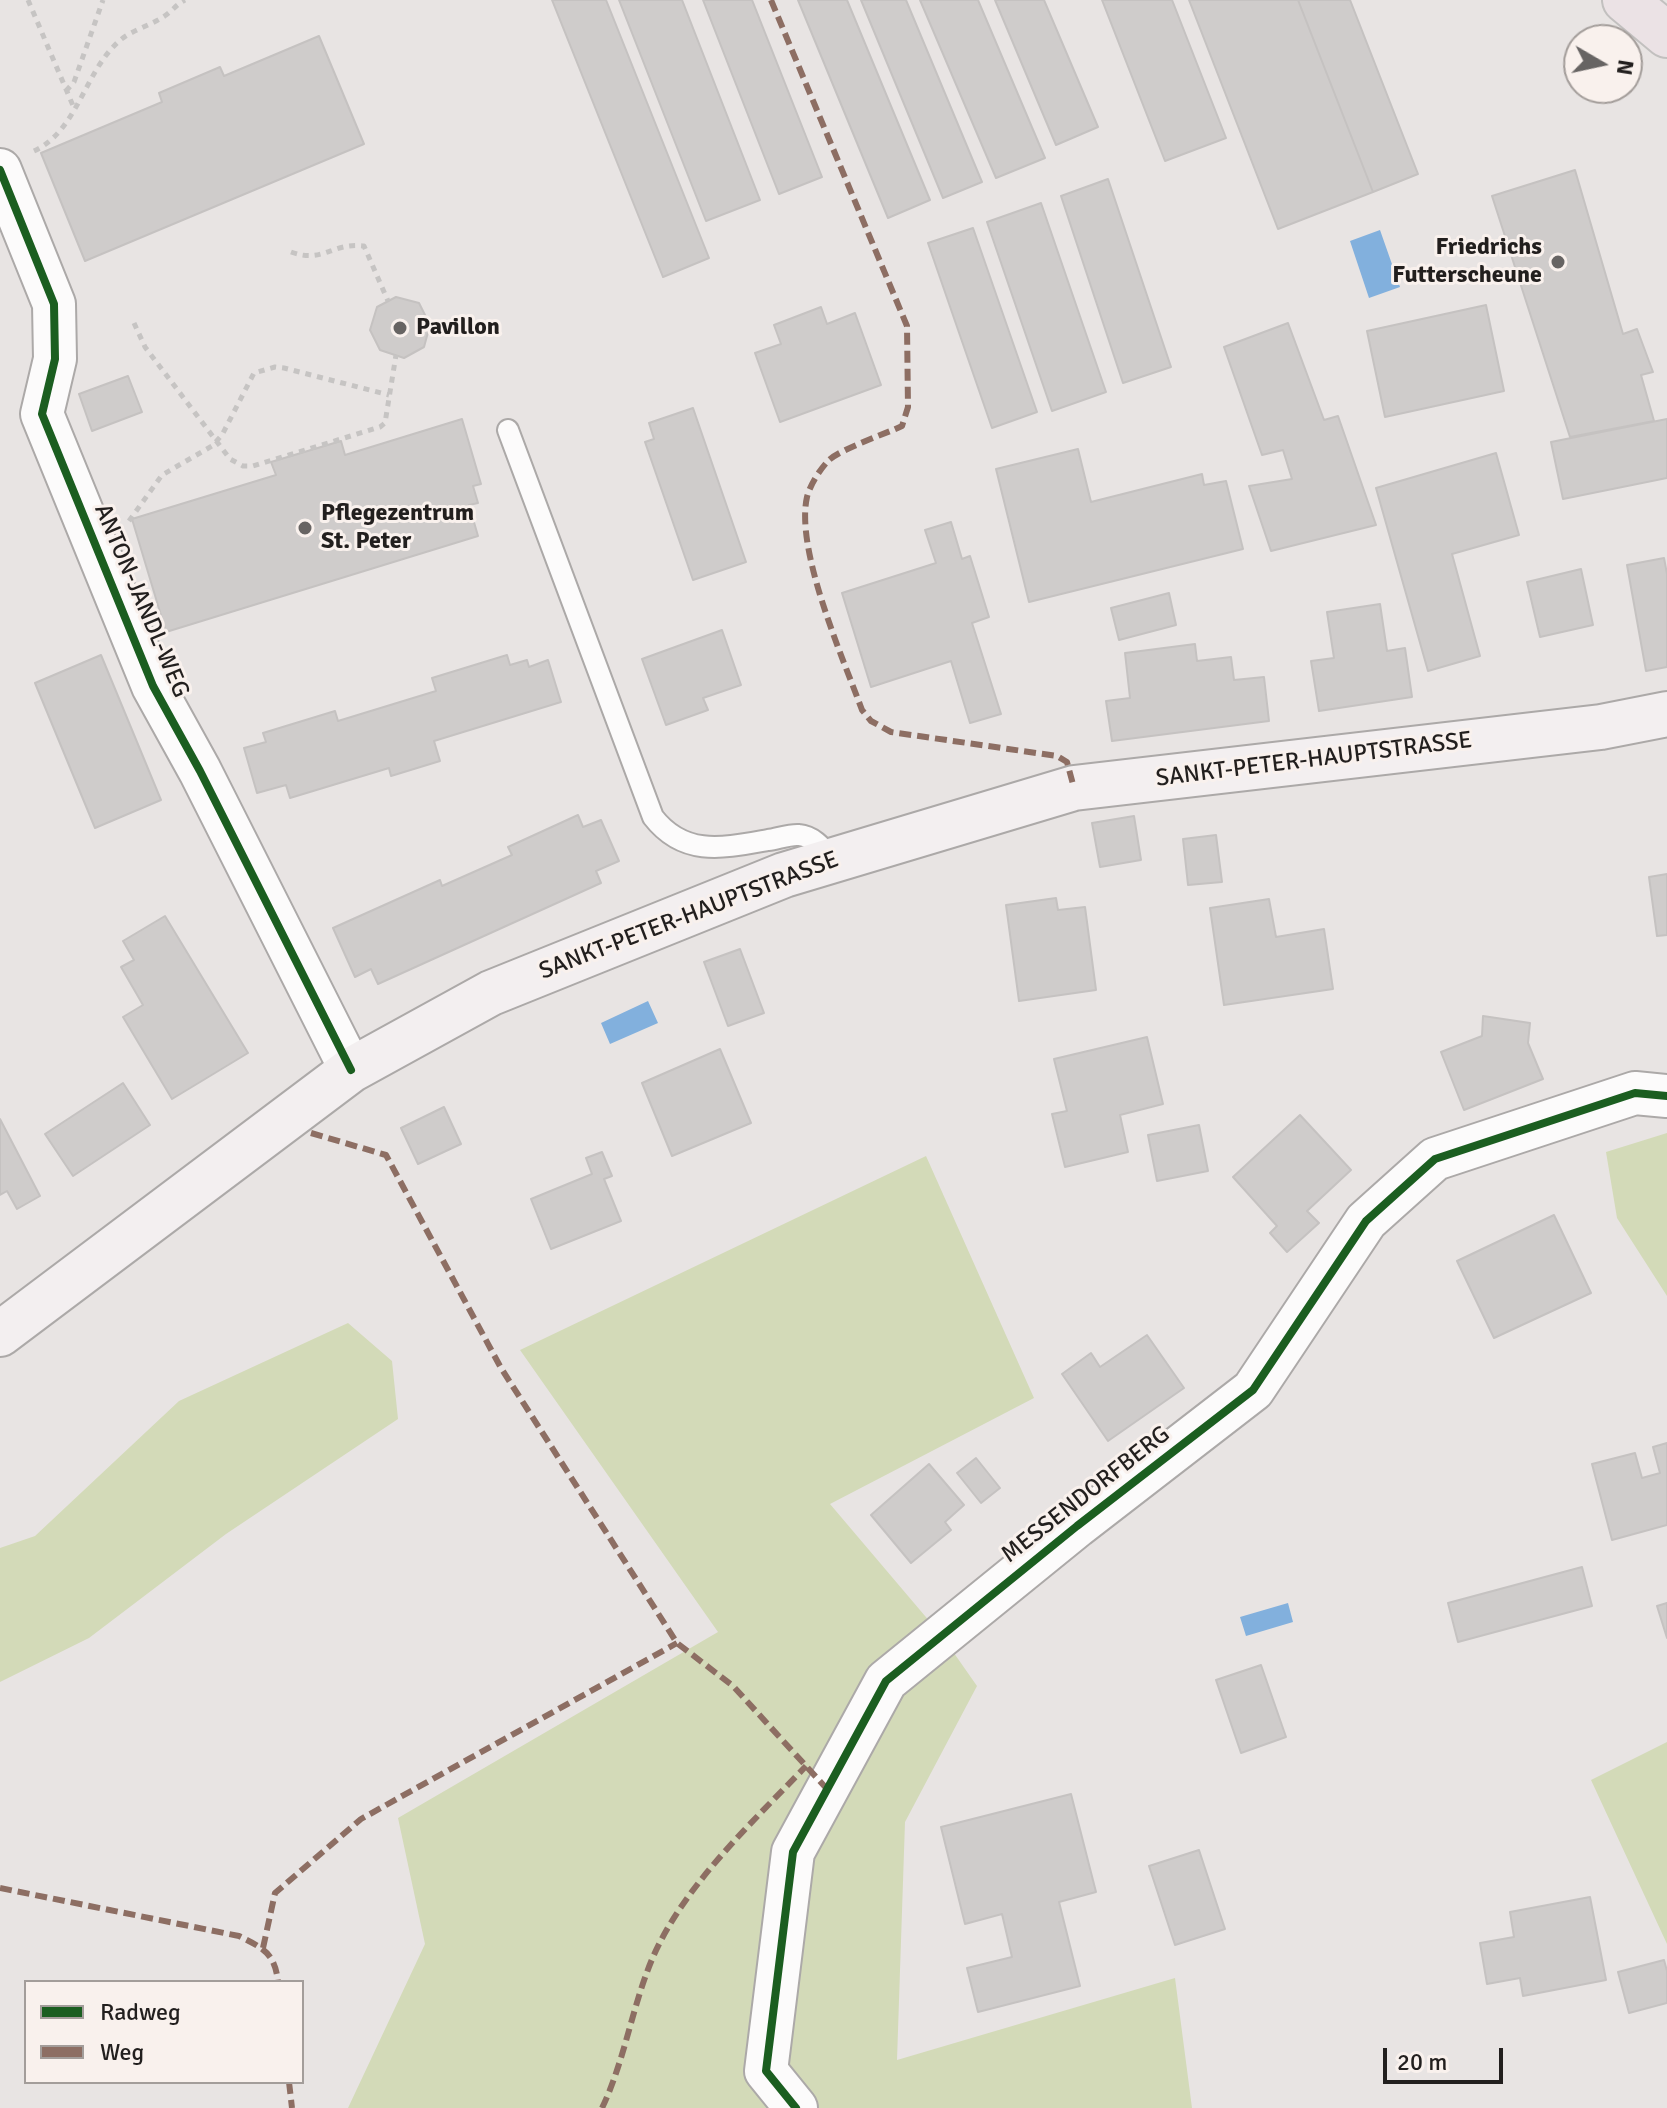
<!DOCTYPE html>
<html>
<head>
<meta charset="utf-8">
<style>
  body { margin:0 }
  #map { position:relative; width:1667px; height:2108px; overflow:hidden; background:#e8e4e3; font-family:Signika,sans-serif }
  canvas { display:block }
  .legend { position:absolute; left:24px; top:1980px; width:280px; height:104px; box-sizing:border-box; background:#f9f1ed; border:2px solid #a39d9a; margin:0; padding:10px 14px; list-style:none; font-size:24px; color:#221f1e }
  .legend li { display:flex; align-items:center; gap:16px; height:40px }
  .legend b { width:40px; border:2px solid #a39d9a }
  .north { position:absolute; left:1563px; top:24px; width:80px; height:80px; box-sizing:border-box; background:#f9f1ed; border:2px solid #a39d9a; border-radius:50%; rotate:99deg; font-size:22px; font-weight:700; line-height:32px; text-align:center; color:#221f1e }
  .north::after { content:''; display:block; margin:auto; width:28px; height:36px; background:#676463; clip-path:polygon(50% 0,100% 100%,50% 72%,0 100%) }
  .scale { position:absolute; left:1383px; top:2048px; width:120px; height:36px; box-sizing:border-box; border:4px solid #221f1e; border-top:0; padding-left:10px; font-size:24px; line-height:28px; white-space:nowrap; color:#221f1e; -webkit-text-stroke:6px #f9f1ed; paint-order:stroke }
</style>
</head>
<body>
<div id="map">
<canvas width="1667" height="2108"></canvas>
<ul class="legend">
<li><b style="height:10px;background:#1b5e20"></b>Radweg</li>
<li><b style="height:10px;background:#8d6e63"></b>Weg</li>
</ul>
<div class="north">N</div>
<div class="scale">20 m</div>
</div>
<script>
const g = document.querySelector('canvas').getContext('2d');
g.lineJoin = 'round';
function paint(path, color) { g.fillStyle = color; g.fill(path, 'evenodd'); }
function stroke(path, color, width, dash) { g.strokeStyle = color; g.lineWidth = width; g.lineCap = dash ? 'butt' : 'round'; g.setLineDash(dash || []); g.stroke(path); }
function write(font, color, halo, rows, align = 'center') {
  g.font = font + ' Signika,sans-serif'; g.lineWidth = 6; g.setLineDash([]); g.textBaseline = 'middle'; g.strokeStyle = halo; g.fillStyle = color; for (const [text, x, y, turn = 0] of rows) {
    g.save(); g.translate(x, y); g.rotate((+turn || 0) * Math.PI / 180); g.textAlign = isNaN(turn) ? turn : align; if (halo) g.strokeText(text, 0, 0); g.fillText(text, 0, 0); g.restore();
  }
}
const green = new Path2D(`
  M1667,1133V1296L1617,1218L1606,1152Z
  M926,1156L1034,1398L830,1504L942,1636L977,1686L905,1822L897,2060L1175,1978L1192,2108H348L425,1944L398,1818L718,1632L520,1350Z
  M348,1323L392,1361L398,1419L226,1534L89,1638L0,1682V1548L35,1536L179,1401Z
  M1667,1742V1944L1591,1780Z`);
const water = new Path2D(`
  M1380,230L1400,287L1369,298L1350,241Z
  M648,1001L658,1023L610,1044L601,1023Z
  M1288,1603L1293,1622L1246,1636L1240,1617Z`);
const building = new Path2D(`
  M552,0H606L709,258L663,277Z
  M619,0H682L760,200L706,221Z
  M703,0H752L822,177L779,194Z
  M798,0H847L930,200L888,218Z
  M861,0H906L982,182L943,198Z
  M920,0H978L1045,158L996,178Z
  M995,0H1044L1098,127L1056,145Z
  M1102,0H1172L1226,138L1165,161Z
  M1189,0H1298L1373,192L1278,229Z
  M1298,0H1350L1418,174L1373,192Z
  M319,36L364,144L85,261L41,153L162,102L159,93L220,67L224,76Z
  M1575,170L1623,334L1637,329L1653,372L1641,375L1654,421L1570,437L1492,196Z
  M1108,179L1171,367L1123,383L1061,196Z
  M1041,203L1106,392L1052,411L987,222Z
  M973,228L1037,412L992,428L928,243Z
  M396,297L419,303L430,325L424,347L404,358L380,350L370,330L377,307Z
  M1486,305L1504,391L1385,417L1367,331Z
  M821,307L827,324L855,313L881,385L780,422L755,353L781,344L774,325Z
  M1288,323L1324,420L1338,416L1376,525L1271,551L1249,486L1292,479L1283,450L1262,455L1224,347Z
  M128,376L142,412L92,431L79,394Z
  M693,408L746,562L693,580L645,442L654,439L649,423Z
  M462,419L481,484L473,486L478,503L469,505L478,536L166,632L132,519L276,475L271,462L341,441L345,455Z
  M1667,419V478L1563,499L1551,442Z
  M1078,449L1091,502L1202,474L1204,485L1226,481L1243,549L1029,602L996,469Z
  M1496,453L1519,535L1452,554L1480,656L1428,671L1376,488Z
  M951,522L962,559L970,556L989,617L972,623L1001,714L970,723L951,661L871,687L842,593L936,563L925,530Z
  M1664,558L1667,574V667L1646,671L1627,565Z
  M1581,569L1593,625L1540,637L1527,582Z
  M1169,593L1176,625L1119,640L1111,608Z
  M1380,604L1387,651L1405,648L1412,697L1319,711L1311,661L1334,658L1327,612Z
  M722,630L741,685L703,698L708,710L666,725L642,659Z
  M1195,644L1197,661L1231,657L1234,680L1264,677L1269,721L1112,741L1106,701L1130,698L1125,653Z
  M101,655L161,800L95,828L35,683Z
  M507,655L510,665L527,660L529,667L548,660L561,702L434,741L440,761L391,776L389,768L290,798L286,785L257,793L244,748L266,742L263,733L335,711L338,721L436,691L432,678Z
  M578,815L583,827L601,820L619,861L596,871L601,883L378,984L371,969L355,977L333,928L440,880L442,886L512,855L508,847Z
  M1134,816L1141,860L1100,867L1092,823Z
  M1216,835L1222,882L1188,885L1183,839Z
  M1667,874V935L1657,936L1649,877Z
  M1056,898L1058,910L1085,907L1096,990L1019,1001L1006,905Z
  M1269,899L1276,937L1324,929L1333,989L1224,1005L1210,908Z
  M165,916L248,1053L172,1099L123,1017L143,1005L121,967L134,960L123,941Z
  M740,949L764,1013L728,1026L704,962Z
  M1483,1016L1530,1023L1528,1043L1543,1079L1464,1110L1441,1052L1482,1036Z
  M1147,1037L1163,1104L1120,1115L1128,1152L1065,1167L1052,1114L1067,1111L1054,1059Z
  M720,1049L751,1123L672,1156L642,1083Z
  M123,1083L150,1125L73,1176L45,1134Z
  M444,1107L461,1144L418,1164L401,1128Z
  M1300,1115L1351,1170L1307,1211L1319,1223L1287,1252L1270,1233L1277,1226L1233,1177Z
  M0,1119L40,1196L17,1209L7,1191L0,1195Z
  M1199,1125L1208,1171L1157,1181L1148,1135Z
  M602,1152L612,1176L604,1179L621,1221L551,1249L531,1199L592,1174L586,1158Z
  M1554,1215L1591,1293L1494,1338L1457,1261Z
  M1147,1335L1184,1388L1108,1441L1062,1374L1091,1353L1100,1367Z
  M1667,1443V1525L1612,1540L1592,1464L1635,1453L1642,1478L1660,1473L1653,1447Z
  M976,1458L1000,1488L981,1503L957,1473Z
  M929,1464L964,1505L945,1522L951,1530L911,1563L871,1515Z
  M1582,1567L1592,1606L1458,1642L1448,1603Z
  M1667,1603V1638L1657,1606Z
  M1261,1665L1286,1737L1241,1753L1216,1680Z
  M1071,1794L1096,1892L1059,1902L1080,1986L978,2012L967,1968L1012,1957L1002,1914L965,1924L941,1827Z
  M1199,1850L1225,1929L1175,1945L1149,1866Z
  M1590,1897L1606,1980L1523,1996L1520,1978L1487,1984L1480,1943L1514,1937L1510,1912Z
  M1664,1960L1667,1971V2003L1629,2013L1618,1972Z`);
const path = new Path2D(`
  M28,0L74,108
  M66,91L74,82L103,0
  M34,151C77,131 84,74 117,43C130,30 151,26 166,15C173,10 177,4 185,0
  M291,252C323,264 332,242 364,246L388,301
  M134,323L145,347L230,459L243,466H253L380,427L385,423L396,355
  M129,521L162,475L212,446L222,435L254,373L275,367L284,368L389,395`);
const service = new Path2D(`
  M508,430L653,817C684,857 723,848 768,840C777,839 790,834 799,835C814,836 824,850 833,860`);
const minor = new Path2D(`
  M0,170L54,304L55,359L42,414L153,686L200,771L351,1070
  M796,2108L766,2071L793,1852L886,1681L1077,1526L1253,1390L1366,1221L1435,1159L1635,1093L1667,1096`);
const secondary = new Path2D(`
  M0,1334L351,1070L491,993L784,875L1074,788L1601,727L1667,714`);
const primary = new Path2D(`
  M1625,0L1667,35`);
const quiet = new Path2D(`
  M771,0L907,326L908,407L902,426C885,434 841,449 829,460C820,469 810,485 807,497C795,550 843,658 862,710L871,721L891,732L1057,756L1067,762L1074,788
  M311,1133L386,1155L501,1368L677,1643L733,1686L827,1789
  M0,1888L239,1936C263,1948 275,1953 278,1982
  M263,1948L275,1893L361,1819L677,1643
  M289,2082L292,2108
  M602,2108C625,2060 632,2006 653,1957C685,1884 752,1823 806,1766`);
const cycleway = new Path2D(`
  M0,170L54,304L55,359L42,414L153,686L200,771L351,1070
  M796,2108L766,2071L793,1852L886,1681L1077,1526L1253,1390L1366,1221L1435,1159L1635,1093L1667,1096`);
const markers = [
  [1558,262,8,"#676463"],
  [400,328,8,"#676463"],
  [305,528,8,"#676463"]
];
const poiNames = [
  ["Friedrichs",1542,248,"right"],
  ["Futterscheune",1542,276,"right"],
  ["Pavillon",416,328],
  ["Pflegezentrum",321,514],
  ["St. Peter",321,542]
];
const streetNames = [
  ["ANTON-JANDL-WEG",141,601,67],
  ["SANKT-PETER-HAUPTSTRASSE",1314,760,-7],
  ["SANKT-PETER-HAUPTSTRASSE",689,916,-21],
  ["MESSENDORFBERG",1086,1495,-38]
];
paint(green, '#d3dab8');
paint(water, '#82b0dd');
paint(building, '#cfcccb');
stroke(building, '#c5c2c1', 2);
stroke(service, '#aca9a8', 24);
stroke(minor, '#aca9a8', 46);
stroke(secondary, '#aca9a8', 48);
stroke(primary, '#c2c0bf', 48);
stroke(path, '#c6c4c3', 5, [6, 6]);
stroke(service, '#fcfbfb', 20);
stroke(minor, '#fcfbfb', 42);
stroke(secondary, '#f3eff0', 44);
stroke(primary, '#ebe2e5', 44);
stroke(quiet, '#8d6e63', 6, [12, 6]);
stroke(cycleway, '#1b5e20', 8);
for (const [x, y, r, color] of markers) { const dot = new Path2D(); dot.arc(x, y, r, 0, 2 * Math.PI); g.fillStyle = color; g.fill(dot); stroke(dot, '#f9f1ed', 3); }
write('bold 24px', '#221f1e', '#f9f1ed', poiNames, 'left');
write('24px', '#221f1e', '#f9f1ed', streetNames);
</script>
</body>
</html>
